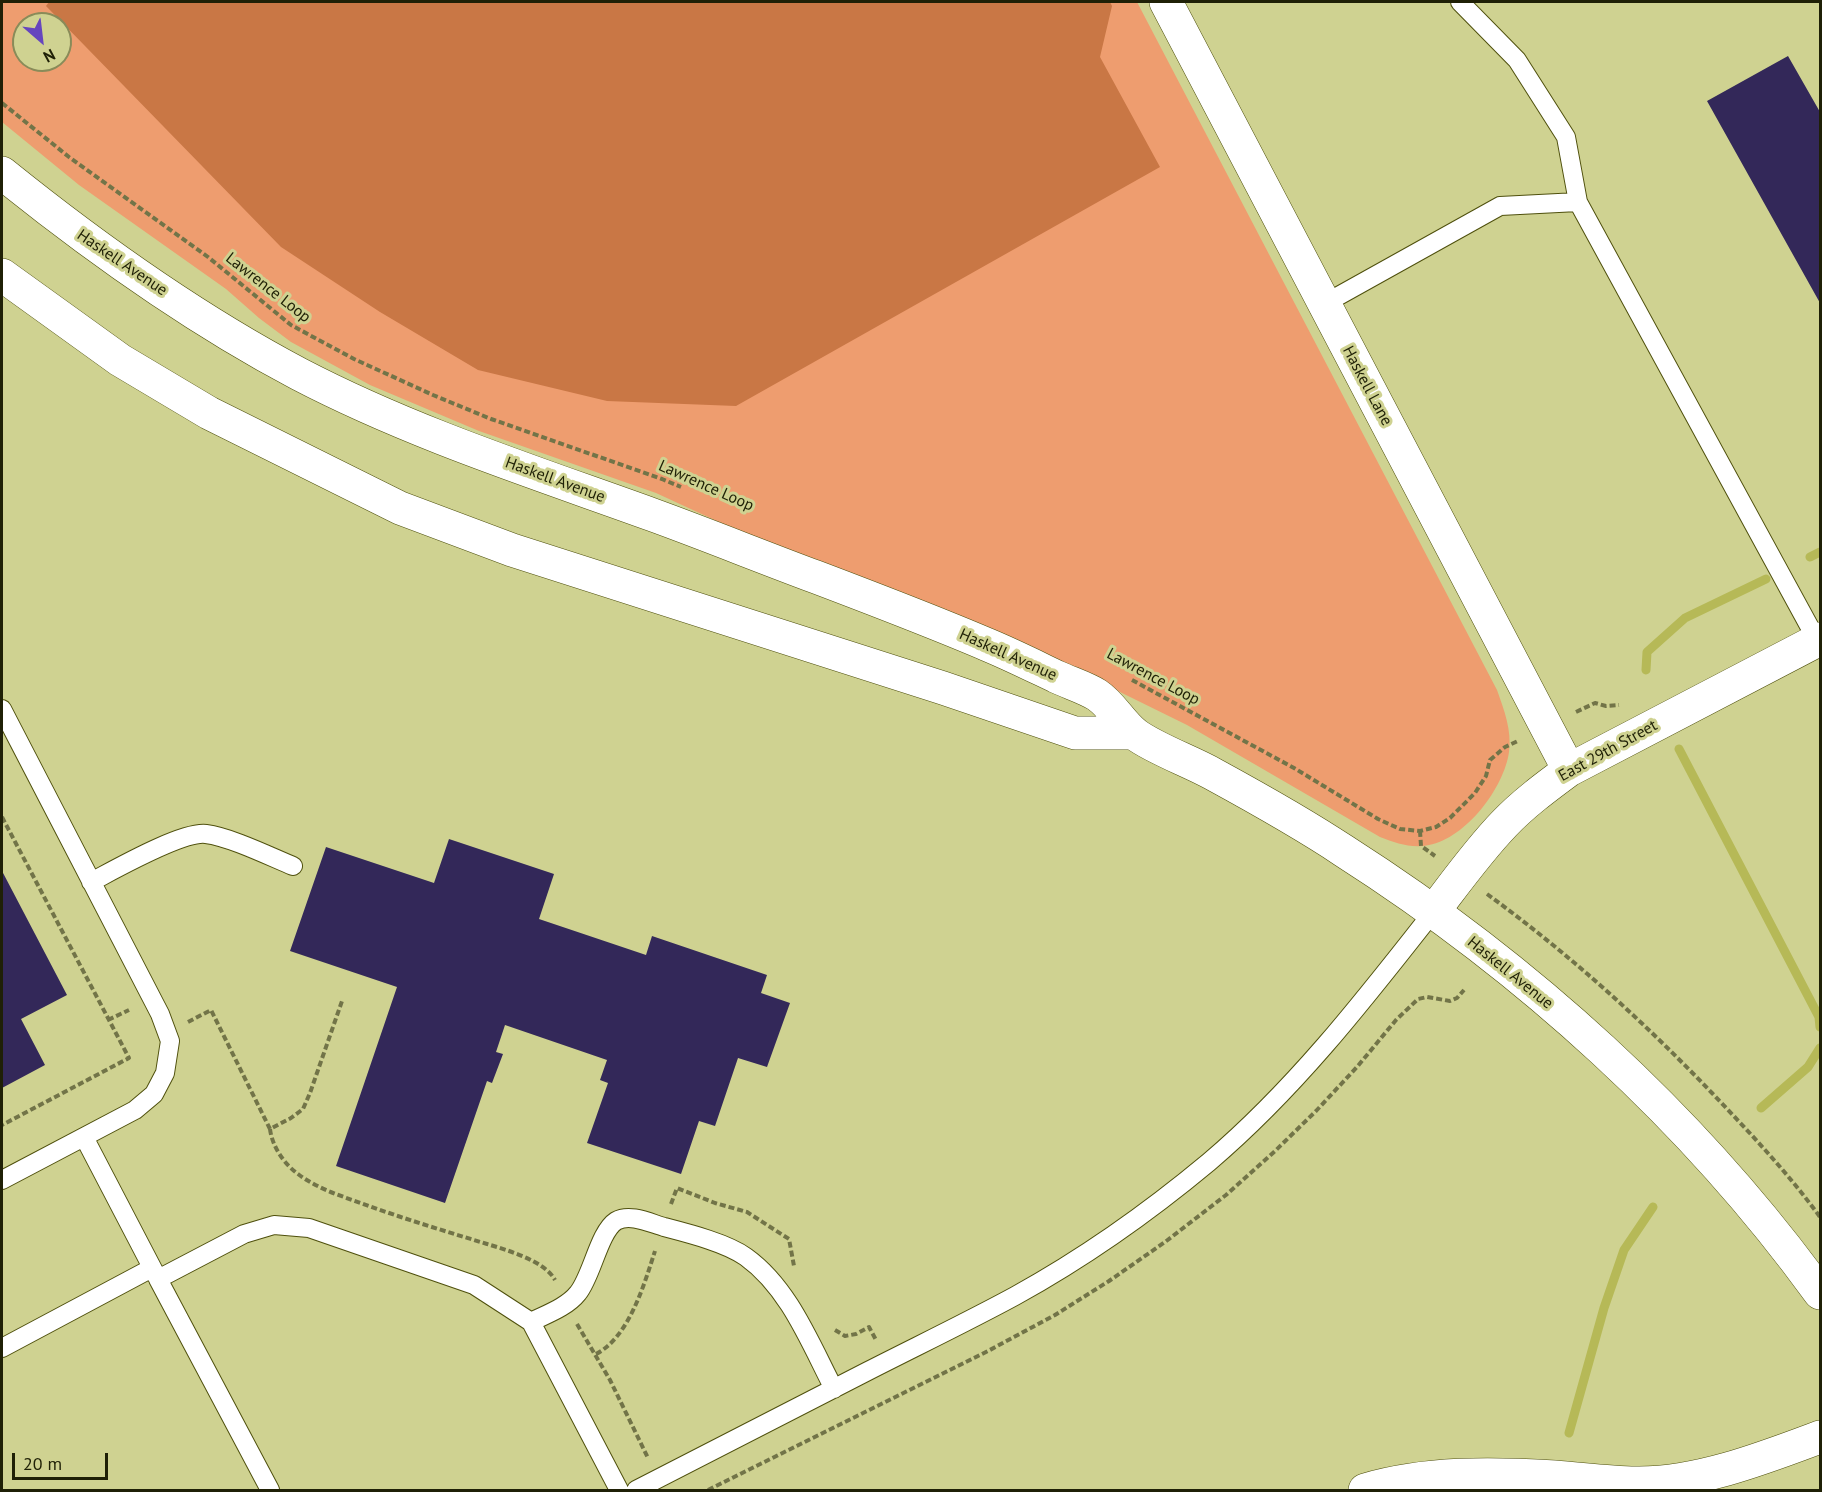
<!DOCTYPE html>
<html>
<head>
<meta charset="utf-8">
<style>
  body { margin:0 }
  #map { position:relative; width:1822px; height:1492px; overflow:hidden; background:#cfd291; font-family:"PT Sans",sans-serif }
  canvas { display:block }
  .frame { position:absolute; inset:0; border:3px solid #1f2006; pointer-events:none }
  .north { position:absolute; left:12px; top:12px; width:60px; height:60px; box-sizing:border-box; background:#cfd291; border:2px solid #898b59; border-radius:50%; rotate:152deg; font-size:16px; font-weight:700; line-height:24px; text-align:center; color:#1f2006 }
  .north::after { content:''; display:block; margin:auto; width:21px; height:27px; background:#6646be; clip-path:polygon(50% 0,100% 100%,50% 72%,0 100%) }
  .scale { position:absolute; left:12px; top:1453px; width:96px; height:27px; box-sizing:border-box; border:3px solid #1f2006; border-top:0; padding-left:8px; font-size:18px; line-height:21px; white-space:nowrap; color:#1f2006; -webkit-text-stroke:4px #cfd291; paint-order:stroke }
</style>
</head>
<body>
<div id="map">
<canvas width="1822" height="1492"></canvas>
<div class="frame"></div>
<div class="north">N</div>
<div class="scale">20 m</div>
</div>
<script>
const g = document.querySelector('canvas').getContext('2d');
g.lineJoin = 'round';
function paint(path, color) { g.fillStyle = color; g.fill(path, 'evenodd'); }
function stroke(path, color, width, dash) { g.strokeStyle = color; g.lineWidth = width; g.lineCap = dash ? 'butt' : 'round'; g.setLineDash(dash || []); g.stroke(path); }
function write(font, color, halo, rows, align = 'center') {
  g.font = font + ' "PT Sans",sans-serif'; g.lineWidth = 6; g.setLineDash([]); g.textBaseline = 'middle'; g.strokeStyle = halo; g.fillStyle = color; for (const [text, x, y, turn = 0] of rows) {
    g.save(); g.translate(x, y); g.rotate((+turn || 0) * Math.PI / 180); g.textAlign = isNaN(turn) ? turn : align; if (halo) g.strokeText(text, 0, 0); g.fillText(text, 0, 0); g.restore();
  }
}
const green = new Path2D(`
  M2,2H1137L1497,690C1504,710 1512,730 1509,752C1504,788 1466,838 1429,845C1412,849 1396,843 1380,837L1187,725L1063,664L758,540L656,493L479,431L370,385L291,342L259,318L226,289L79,185L2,122ZM24,24H60V60H24Z`);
const forest = new Path2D(`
  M49,2H1110L1112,6L1100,57L1160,167L736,406L607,401L478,370L380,312L281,247L46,6Z`);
const stream = new Path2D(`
  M1810,557L1820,552
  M1646,670L1647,652L1685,618L1766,579
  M1679,749L1819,1017L1820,1027
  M1761,1108L1808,1067L1820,1048
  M1569,1433L1604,1308L1624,1250L1653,1207`);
const building = new Path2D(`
  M1788,56L1820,112V303L1707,101Z
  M449,839L554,874L539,919L646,955L652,936L767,975L761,993L790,1003L767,1067L738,1058L715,1126L699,1121L681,1174L587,1143L608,1083L600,1080L607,1060L505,1025L496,1052L503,1054L492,1083L487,1081L445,1203L336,1166L397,987L290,951L326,847L434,883Z
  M2,871L67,995L21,1019L45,1065L2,1088Z`);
const path = new Path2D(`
  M2,103L69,157L208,257L291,325L354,359L433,395L491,419L662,479L681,487
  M1132,680L1294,768L1378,819L1400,829L1420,831L1436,827L1450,818L1475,793L1486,776L1490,760L1505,747L1518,741
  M1576,712L1595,703L1606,706L1619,705
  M2,817L129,1058L2,1125
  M1420,831L1421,846L1435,856
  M1487,894C1568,953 1643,1021 1712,1093C1750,1133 1788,1173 1820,1217
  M108,1020L129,1010
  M188,1022L211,1010L270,1129L291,1118L303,1109L310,1093L342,1001
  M270,1129C272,1146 284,1164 298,1174C319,1190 345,1197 369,1206C408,1220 448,1232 487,1244C507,1250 545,1261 555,1280
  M671,1204L677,1188L715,1203L747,1212L789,1239L794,1266
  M577,1324L610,1380L648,1458
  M835,1330L845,1336L856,1334L869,1327L876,1340
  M596,1354C629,1337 644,1285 655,1251
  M708,1490L988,1351L1055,1315L1109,1281L1165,1242L1226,1195L1275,1151L1316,1111L1357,1067L1396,1020L1418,999L1427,997L1450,1001L1457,998L1464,990`);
const service = new Path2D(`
  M1460,2L1517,60L1566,137L1578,202
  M1324,304L1500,206L1578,202L1820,646
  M2,709L160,1014L170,1041L165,1073L154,1094L135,1110L2,1180
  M91,882C114,870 182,831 206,834C230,837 269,856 293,866
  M84,1137L157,1277
  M531,1322C547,1314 567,1307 578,1293C592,1276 599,1232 616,1221C630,1213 650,1223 664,1227C687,1233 727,1243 746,1257C789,1288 810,1343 834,1389
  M2,1348L152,1268
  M270,1490L158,1279L244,1234L274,1225L309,1228L474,1285L531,1322L619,1490
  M636,1490C713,1451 790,1411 868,1371C917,1346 967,1322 1015,1296C1084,1258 1149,1212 1209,1162C1295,1089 1364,1000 1433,912`);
const minor = new Path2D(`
  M1166,2L1569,770
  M1433,912C1456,882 1478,851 1504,824C1523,804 1546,787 1569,770L1820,639
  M1365,1490C1425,1472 1492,1473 1555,1477C1582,1479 1609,1483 1636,1483C1697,1484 1764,1458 1820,1437`);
const secondary = new Path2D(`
  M2,173C95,248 193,318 299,374C412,433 534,472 653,515C708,535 762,557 816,577C874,599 932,621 988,645C1012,655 1034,666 1057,677C1070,683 1086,688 1097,695C1112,705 1121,723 1135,734C1155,749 1190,761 1213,774C1257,798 1302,823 1344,851C1527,968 1693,1118 1820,1293
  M2,275L120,360L209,413L400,508L512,550L943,688L1075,733H1134`);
const streetNames = [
  ["Haskell Avenue",122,263,34],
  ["Lawrence Loop",268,288,38],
  ["Haskell Lane",1367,386,62],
  ["Haskell Avenue",555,480,20],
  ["Lawrence Loop",706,486,24],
  ["Haskell Avenue",1008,655,24],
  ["Lawrence Loop",1153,677,28],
  ["East 29th Street",1608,751,-29],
  ["Haskell Avenue",1510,973,39]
];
paint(green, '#ee9d6f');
paint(forest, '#c97745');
stroke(stream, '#b6b957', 9);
paint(building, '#332859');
stroke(service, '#4f500d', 20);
stroke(minor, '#4f500d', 34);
stroke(secondary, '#4f500d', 34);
stroke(path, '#727448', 4, [6, 3]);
stroke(service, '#fff', 18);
stroke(minor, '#fff', 33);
stroke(secondary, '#fff', 33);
write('16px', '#1f2006', '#cfd291', streetNames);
</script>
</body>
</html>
